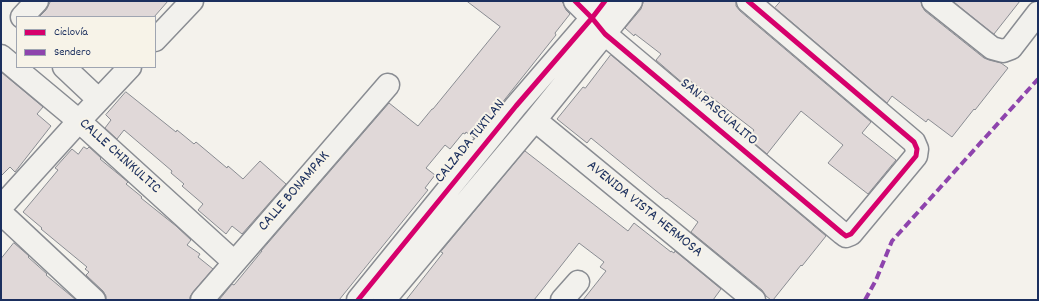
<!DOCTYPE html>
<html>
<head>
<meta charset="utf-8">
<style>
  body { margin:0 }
  #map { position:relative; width:1039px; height:301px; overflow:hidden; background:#f4f2ec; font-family:Dekko,sans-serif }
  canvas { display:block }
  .frame { position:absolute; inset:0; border:2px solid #1b2f5e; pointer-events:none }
  .legend { position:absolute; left:16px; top:16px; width:140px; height:52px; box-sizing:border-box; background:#f7f3e8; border:1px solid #9fa5b1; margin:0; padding:5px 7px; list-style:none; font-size:12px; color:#1b2f5e }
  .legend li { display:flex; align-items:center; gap:8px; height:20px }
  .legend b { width:20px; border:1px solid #9fa5b1 }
</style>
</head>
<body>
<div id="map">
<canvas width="1039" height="301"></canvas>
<div class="frame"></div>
<ul class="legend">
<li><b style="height:5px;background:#d6006c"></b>Ciclovía</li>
<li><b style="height:5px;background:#8e44ad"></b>Sendero</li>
</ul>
</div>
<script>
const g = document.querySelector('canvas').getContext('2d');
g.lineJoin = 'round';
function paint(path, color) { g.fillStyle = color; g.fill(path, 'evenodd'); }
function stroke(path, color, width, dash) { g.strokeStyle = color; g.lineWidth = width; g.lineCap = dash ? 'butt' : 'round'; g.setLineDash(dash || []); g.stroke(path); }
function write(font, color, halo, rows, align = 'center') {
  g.font = font + ' Dekko,sans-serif'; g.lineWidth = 4; g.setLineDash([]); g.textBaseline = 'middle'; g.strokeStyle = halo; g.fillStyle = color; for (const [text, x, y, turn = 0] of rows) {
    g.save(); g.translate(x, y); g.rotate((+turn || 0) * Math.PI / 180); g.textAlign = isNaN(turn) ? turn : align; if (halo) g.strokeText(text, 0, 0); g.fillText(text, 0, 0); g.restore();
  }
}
const building = new Path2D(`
  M51,1H168L154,17H39L46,10Z
  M467,1H561L563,3L566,10L570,14L555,33L556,35L474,138L466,132L465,134L463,133L450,149L445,145L426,168L435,175L425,188L428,190L339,300H219L232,284L234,285L262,251H261L389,103L418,126L432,109H433L500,27Z
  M643,1H736V6L740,11L871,122L862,133L896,160L868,194L828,163L843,145L801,111L767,154L748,138L754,130L689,80L685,85L656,60L661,54L635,34L634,36L625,28L641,9L643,3Z
  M781,1H921L922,6L925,11L984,58L989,60L1001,63L1008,68L975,110L974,109L952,137L928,119L926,122L892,96L887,103L775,8Z
  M953,1H1020L994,34Z
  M611,55L826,236L802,266L801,265L773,300H771L766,296L762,290L691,232L698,222L667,198L666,199L591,138L587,143L557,119L583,87L585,88Z
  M1,72L43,107L37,114L51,126L15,172L10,167L1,176Z
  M126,92L176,132L177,130L194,144L196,142L227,168L228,166L243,179L260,161L286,184L242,234L232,226L226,234L198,210L203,204L182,186L184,184L171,173L172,171L124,130L117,139L105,128L111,120L106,115Z
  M84,147L87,149L89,147L101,158L100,159L128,182L126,184L142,197L141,198L176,226L191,240L187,245L200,254L198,257L213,269L193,292L190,297V300H106V296L103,291L86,275L89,272L85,269L87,267L41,229L42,228L23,212L58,170L55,168L72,149L78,154Z
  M525,151L628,231L634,223L671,252V251L674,253L675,251L721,289L713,300H583L606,271L600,267L604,262L579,243L534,300H406L443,253L441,252Z
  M14,243L29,256L28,257L47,274L46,275L76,300H1V259Z`);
const minor = new Path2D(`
  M575,1L592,18L605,34L842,233L846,236L851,234L916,156L917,149L914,142L748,1
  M933,1L992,48L1003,51L1011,48L1038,13
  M22,17L37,1
  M155,40L192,1
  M1,56L79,121L234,262
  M64,67L99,100
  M535,120L754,300
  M1,207L79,121L130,67
  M1,213L94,300
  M202,300L388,85
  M358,300L516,106L592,18L605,1
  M384,300L535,120L631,1
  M562,300L578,282`);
const quiet = new Path2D(`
  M865,300L876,280L892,241L1038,79`);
const cycleway = new Path2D(`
  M575,1L592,18L605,34L842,233L846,236L851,234L916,156L917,149L914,142L748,1
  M358,300L516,106L592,18L605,1`);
const streetNames = [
  ["SAN PASCUALITO",718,113,40],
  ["CALZADA TUXTLAN",471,142,-51],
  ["CALLE CHINKULTIC",119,157,42],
  ["CALLE BONAMPAK",295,192,-49],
  ["AVENIDA VISTA HERMOSA",644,210,39]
];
paint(building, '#e0d8d8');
stroke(building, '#898c92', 1);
stroke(minor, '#898c92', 25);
stroke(minor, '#f2f1ed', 22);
stroke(quiet, '#8e44ad', 4, [8, 4]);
stroke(cycleway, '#d6006c', 5);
write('15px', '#1b2f5e', '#f7f3e8', streetNames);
</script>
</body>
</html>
